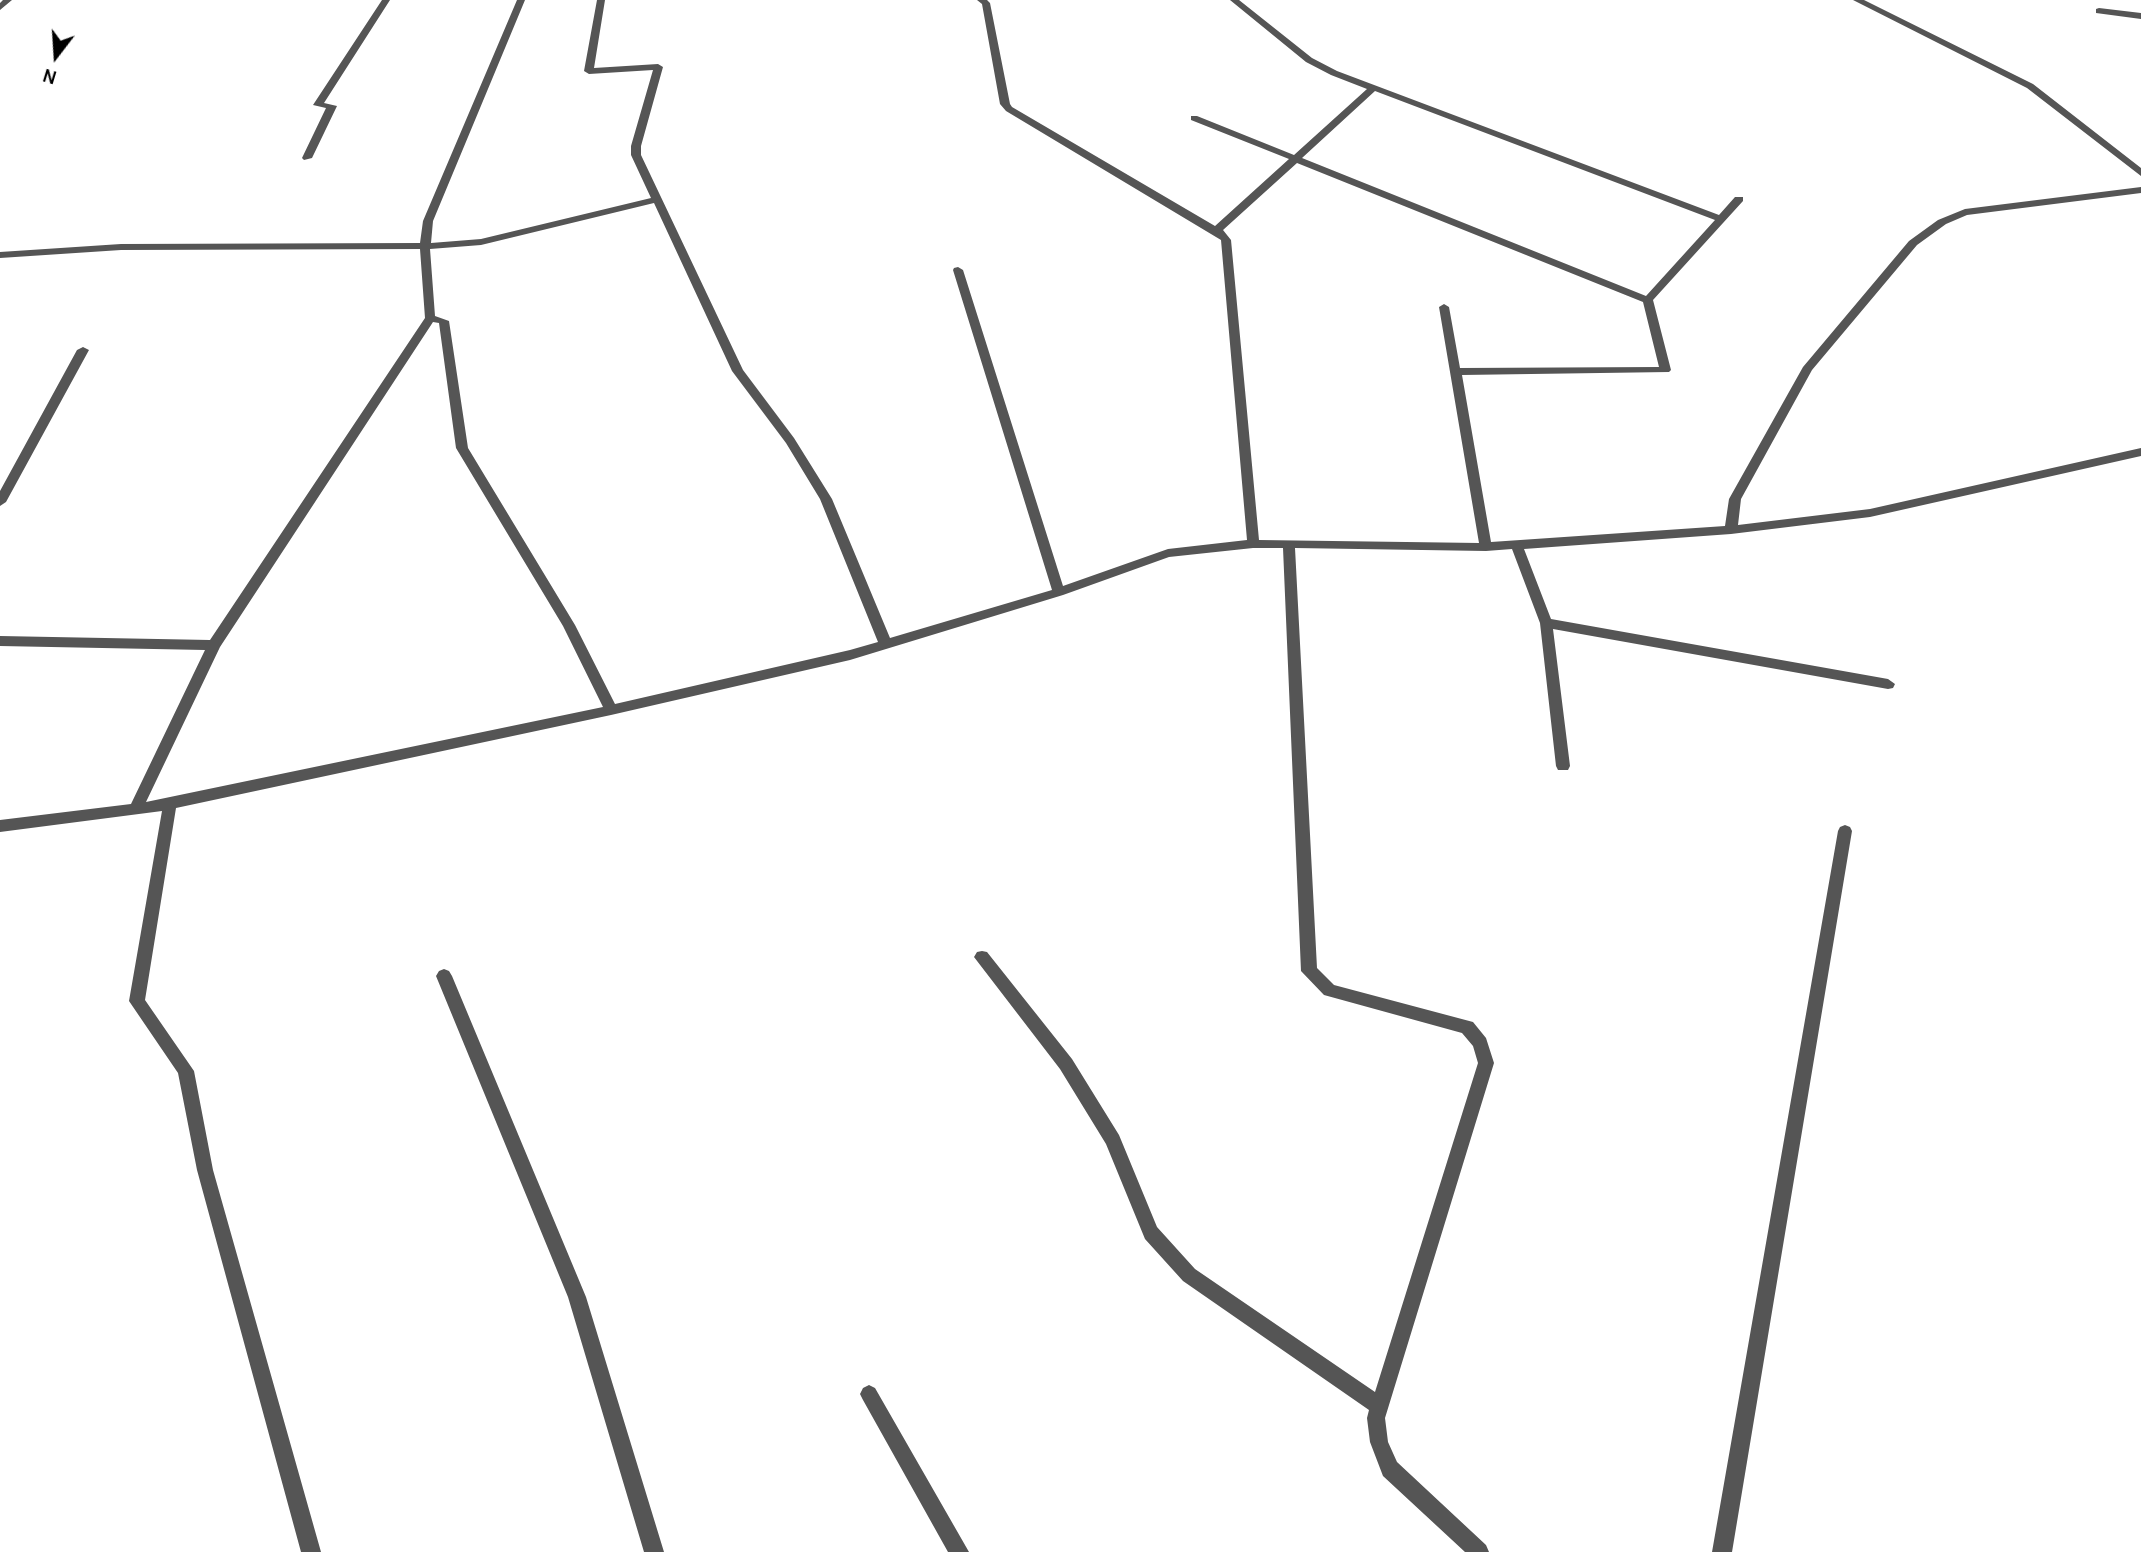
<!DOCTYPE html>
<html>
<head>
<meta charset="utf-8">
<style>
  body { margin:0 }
  #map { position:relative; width:2141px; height:1552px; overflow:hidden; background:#fff; font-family:Karla,sans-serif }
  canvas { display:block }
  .north { position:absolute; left:21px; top:21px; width:70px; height:70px; -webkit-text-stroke:5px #fff; paint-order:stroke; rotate:197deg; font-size:19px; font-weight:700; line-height:28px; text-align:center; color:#000 }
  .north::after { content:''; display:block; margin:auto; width:24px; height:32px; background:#000; clip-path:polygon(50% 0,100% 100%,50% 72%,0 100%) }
</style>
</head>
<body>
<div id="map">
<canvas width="2141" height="1552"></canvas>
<div class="north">N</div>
</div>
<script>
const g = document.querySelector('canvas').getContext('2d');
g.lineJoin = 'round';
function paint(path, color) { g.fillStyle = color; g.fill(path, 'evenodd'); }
const minor = new Path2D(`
  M3,0H12L0,10V3Z
  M382,0H390L324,103L337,106L312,158L304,160L302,158L326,108L313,105Z
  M517,0H525L433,221L431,243L481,239L651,198L631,155V146L653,70L589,74L584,71L597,0H605L594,68L658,64L663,67L641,146V155L743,370L794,438L832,499L890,638L1052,590L953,270L954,268L958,267L963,270L1063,586L1168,549L1247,540L1221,240L1006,111L1000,104L982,4L977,0H987L990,3L1010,104L1012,107L1215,226L1289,159L1191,120V116H1197L1294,155L1367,89L1331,75L1306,62L1230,0H1239L1312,58L1337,71L1719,215L1735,197H1743V201L1653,300L1671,370L1669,372L1462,375L1491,542L1725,526L1729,499L1803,367L1909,241L1938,220L1965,209L2141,187V193L1967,215L1946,224L1917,245L1812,370L1741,499L1738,525L1870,509L2141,448V456L1870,517L1731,534L1524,549L1551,619L1888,679L1895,684L1893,688L1888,689L1553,629L1570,766L1568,770H1558L1556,766L1540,623L1512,549L1486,551L1295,548L1317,968L1334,985L1473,1022L1486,1038L1494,1063L1385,1418L1388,1442L1397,1462L1486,1545L1489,1552H1465L1383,1476L1370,1442L1367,1418L1369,1410L1183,1281L1145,1239L1106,1144L1060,1069L974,957L977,952L982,951L987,952L1072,1059L1119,1135L1157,1227L1195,1269L1375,1392L1478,1063L1473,1046L1462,1033L1324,995L1301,971L1283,548H1253L1169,557L1063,595L850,660L611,715L176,808L145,1000L194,1071L213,1170L321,1552H301L197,1170L178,1073L129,1001L162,811L0,832V820L131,804L205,650L0,646V636L210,640L425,318L420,249L121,250L0,258V252L121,244L420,243L423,221ZM1375,91L1715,220L1646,296L1302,158ZM1297,163L1643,302L1659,367L1460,368L1449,307L1444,304L1439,307L1479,543L1259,540L1231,240L1223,230ZM654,203L732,371L786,443L820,499L878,642L850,650L615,704L575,625L468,448L449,321L435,316L430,249L481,245ZM433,322L439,323L456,448L563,626L603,707L146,802L220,647Z
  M1853,0H1864L2033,84L2141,168V176L2027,88Z
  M2099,8L2141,13V19L2096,13V9Z
  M83,347L89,350L6,502L0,506V491L77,350Z
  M1845,825L1850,827L1852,831L1732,1552H1712L1838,831L1840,827Z
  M444,969L449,971L452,976L586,1297L664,1552H644L568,1297L436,976L439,971Z
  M869,1385L875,1388L969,1552H948L863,1400L860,1394L863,1388Z`);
paint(minor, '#555');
</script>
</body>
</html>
